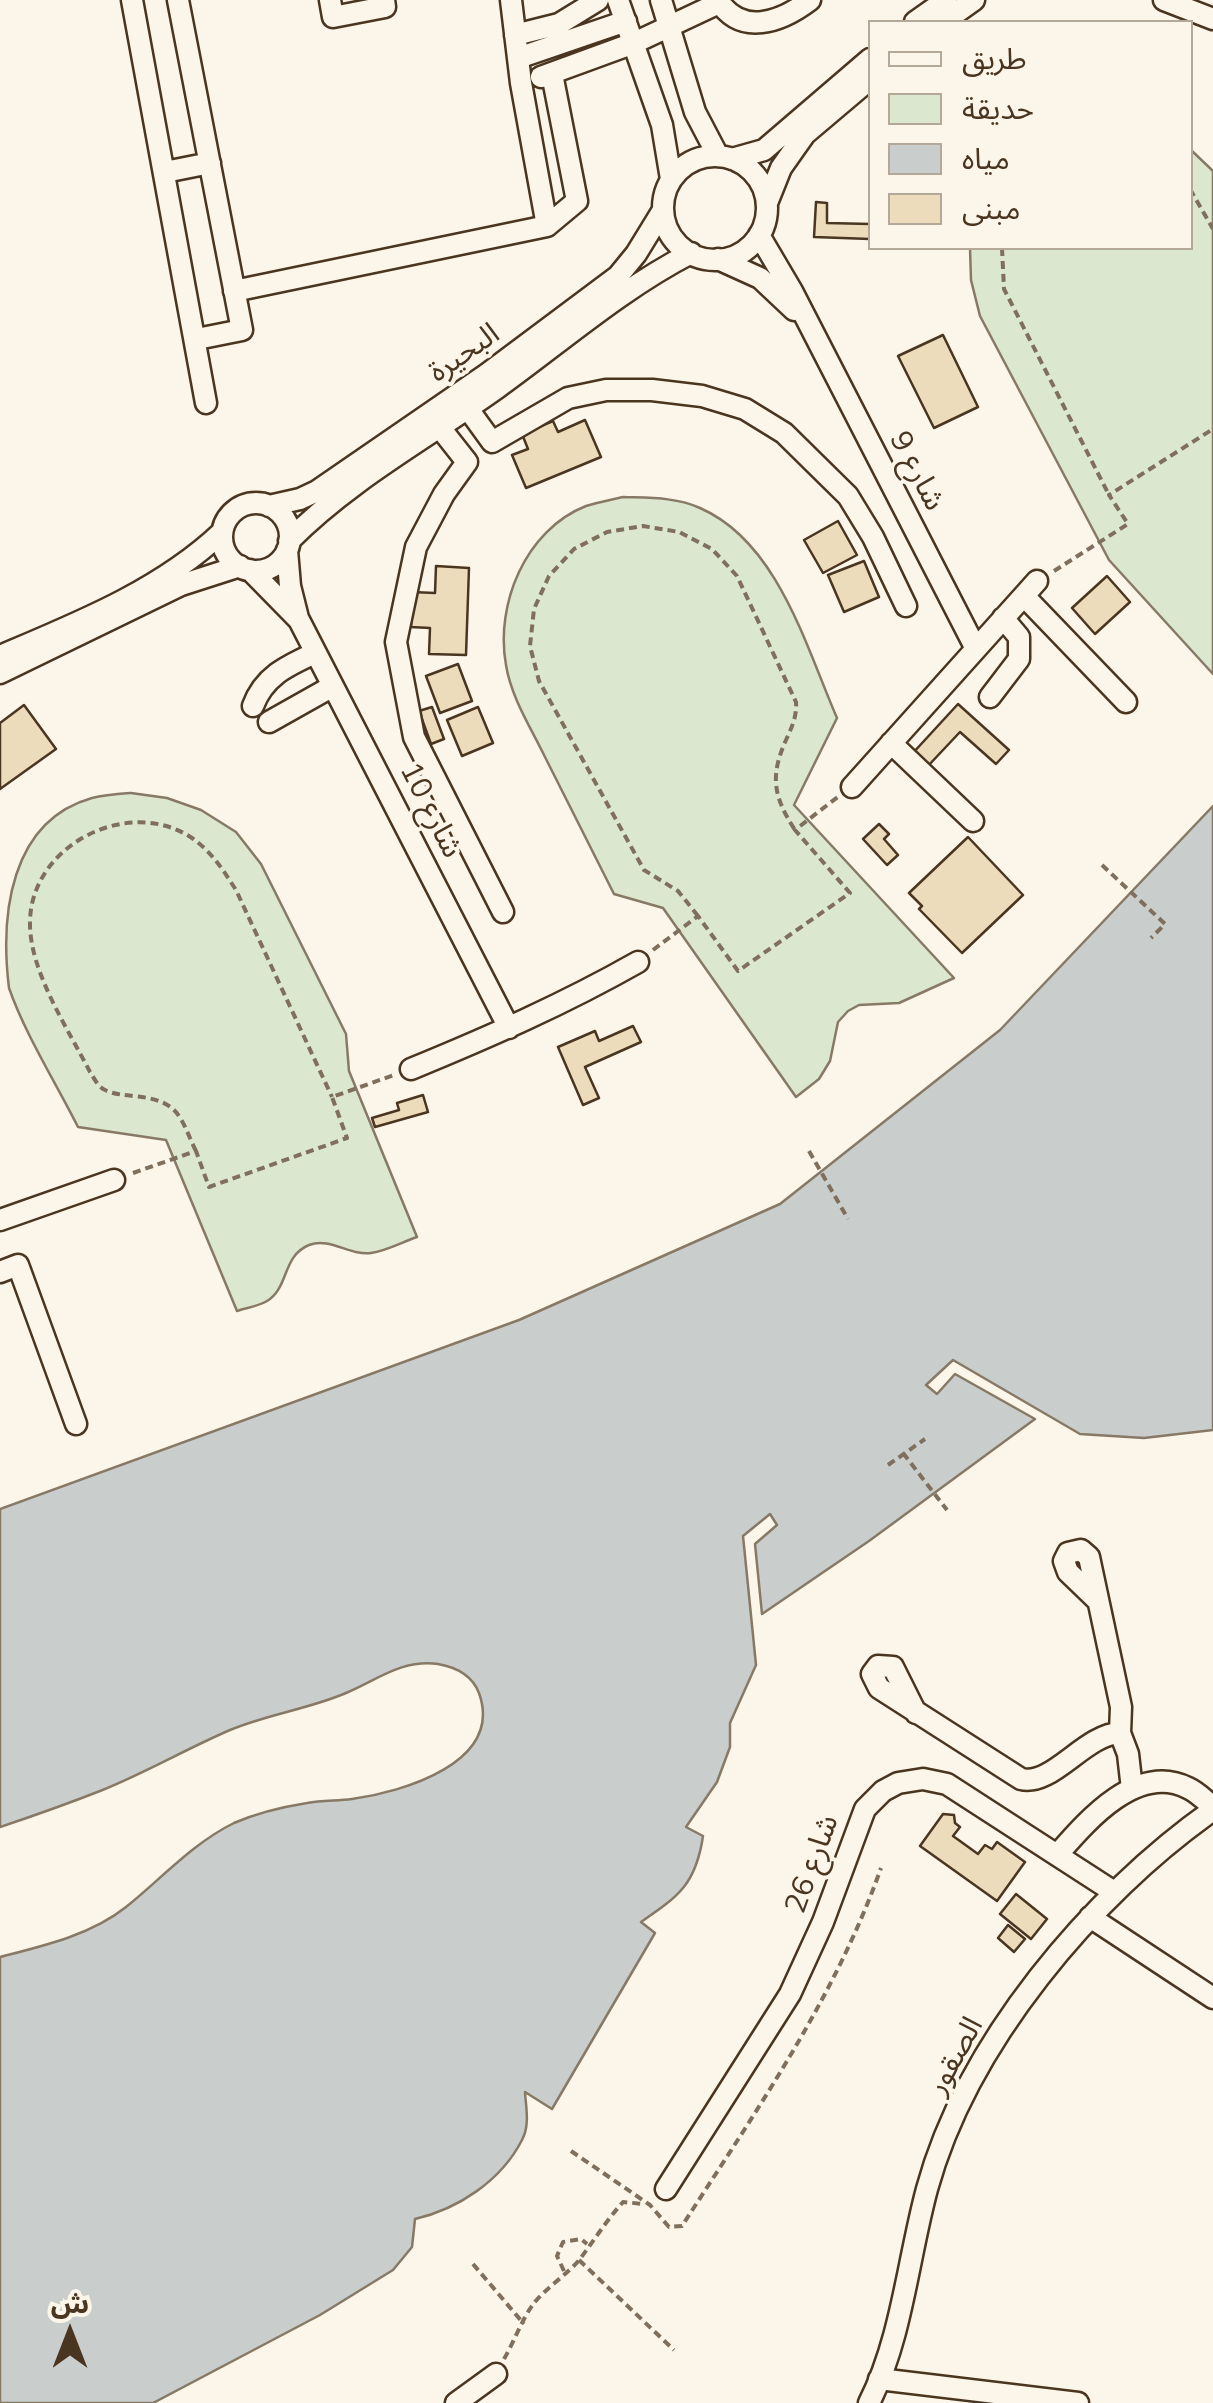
<!DOCTYPE html>
<html>
<head>
<meta charset="utf-8">
<style>
  body { margin:0 }
  #map { position:relative; width:1213px; height:2403px; overflow:hidden; background:#fbf6e9; font-family:Mulish,"Noto Sans Arabic",sans-serif }
  canvas { display:block }
  .legend { position:absolute; left:868px; top:20px; width:325px; height:230px; box-sizing:border-box; background:#fbf6e9; border:2px solid #b4a999; margin:0; padding:12px 18px; list-style:none; font-size:30px; color:#4a3520 }
  .legend li { display:flex; align-items:center; gap:20px; height:50px }
  .legend b { width:50px; border:2px solid #b4a999 }
  .north { position:absolute; left:20px; top:2283px; width:100px; height:100px; -webkit-text-stroke:8px #fbf6e9; paint-order:stroke; rotate:0deg; font-size:28px; font-weight:700; line-height:40px; text-align:center; color:#4a3520 }
  .north::after { content:''; display:block; margin:auto; width:35px; height:45px; background:#4a3520; clip-path:polygon(50% 0,100% 100%,50% 72%,0 100%) }
</style>
</head>
<body>
<div id="map">
<canvas width="1213" height="2403"></canvas>
<ul class="legend">
<li><b style="height:12px;background:#fbf6e9"></b>طريق</li>
<li><b style="height:28px;background:#dce7d0"></b>حديقة</li>
<li><b style="height:28px;background:#c9cecd"></b>مياه</li>
<li><b style="height:28px;background:#ecdcbc"></b>مبنى</li>
</ul>
<div class="north">ش</div>
</div>
<script>
const g = document.querySelector('canvas').getContext('2d');
g.lineJoin = 'round';
function paint(path, color) { g.fillStyle = color; g.fill(path, 'evenodd'); }
function stroke(path, color, width, dash) { g.strokeStyle = color; g.lineWidth = width; g.lineCap = dash ? 'butt' : 'round'; g.setLineDash(dash || []); g.stroke(path); }
function write(font, color, halo, rows, align = 'center') {
  g.font = font + ' Mulish,"Noto Sans Arabic",sans-serif'; g.lineWidth = 8; g.setLineDash([]); g.textBaseline = 'middle'; g.strokeStyle = halo; g.fillStyle = color; for (const [text, x, y, turn = 0] of rows) {
    g.save(); g.translate(x, y); g.rotate((+turn || 0) * Math.PI / 180); g.textAlign = isNaN(turn) ? turn : align; if (halo) g.strokeText(text, 0, 0); g.fillText(text, 0, 0); g.restore();
  }
}
const green = new Path2D(`
  M1191,150L1213,171V674L1109,560L980,316L971,280L970,248H1190Z
  M623,497C649,498 676,497 700,508C778,542 806,647 837,718L794,805L954,978L899,1003L859,1005L848,1011L838,1022L830,1061L819,1079L796,1097L663,908L614,894C591,848 568,802 545,757C531,728 511,697 506,665C495,605 525,530 586,506C598,502 611,500 623,497Z
  M131,793L167,798L201,810L236,832L261,864L346,1034L349,1071L417,1237C402,1242 386,1251 371,1253C350,1256 330,1237 309,1245C282,1256 289,1288 267,1301C259,1306 246,1308 237,1311L166,1140L78,1127C56,1083 25,1034 9,988C0,915 10,821 92,798C104,795 118,794 131,793Z`);
const water = new Path2D(`
  M1213,806V1430L1144,1438L1080,1434L953,1360L926,1385L937,1394L955,1374L1035,1419L869,1541L762,1614L755,1544L777,1525L770,1514L743,1536L756,1665L730,1723V1747L717,1782L686,1827L703,1836C696,1884 679,1896 641,1922L655,1933L552,2109L525,2092C526,2108 530,2125 522,2140C501,2181 458,2209 415,2219L412,2247L393,2270L320,2315L153,2403H0V1957C43,1946 91,1935 126,1907C161,1879 193,1843 234,1823C257,1813 282,1807 307,1803C322,1800 337,1801 352,1799C402,1792 504,1763 479,1693C472,1675 455,1667 438,1664C402,1659 377,1680 346,1693C309,1709 268,1714 230,1730C186,1749 145,1773 100,1791C67,1804 33,1816 0,1827V1509L519,1320L780,1204L1000,1030Z`);
const building = new Path2D(`
  M816,202L827,203V223L870,224V239L814,237Z
  M943,335L978,407L934,428L898,356Z
  M585,420L601,457L526,488L512,455L528,449L522,434L553,421L558,432Z
  M838,521L857,555L823,573L804,540Z
  M864,561L879,597L844,612L828,575Z
  M436,566L469,568L466,655L429,654L430,628L411,627L412,592L435,593Z
  M1107,576L1130,602L1095,634L1072,608Z
  M458,664L472,701L440,713L426,676Z
  M958,704L1009,750L996,764L960,732L927,767L912,754Z
  M24,705L56,749L0,789V723Z
  M432,707L444,739L431,744L419,711Z
  M478,707L493,743L462,756L447,720Z
  M879,824L889,834L884,839L898,855L887,865L863,839Z
  M968,837L1023,895L962,953L919,909L922,906L909,893Z
  M633,1026L641,1042L585,1067L599,1098L583,1105L558,1047L595,1031L599,1041Z
  M423,1095L428,1112L375,1127L372,1118L399,1110L397,1103Z
  M943,1814L954,1815L955,1823L960,1827L953,1836L978,1854L985,1845L992,1849L997,1842L1025,1862L997,1901L920,1846Z
  M1016,1894L1047,1919L1031,1939L1000,1914Z
  M1008,1925L1025,1939L1014,1952L998,1938Z`);
const path = new Path2D(`
  M1190,189L1213,229
  M1002,248L1004,289L1109,495
  M1054,571L1128,524L1109,495L1213,429
  M1102,865L1165,924L1151,938
  M698,916L678,891L644,870L539,681L530,646L534,609L549,576L574,549L607,532L643,526L679,532L712,549L737,576L796,702C797,716 792,727 786,740C770,776 773,796 795,830
  M653,950L698,916L738,971L850,893L795,830L839,796
  M196,1151C189,1138 184,1119 173,1109C153,1092 122,1099 105,1090C98,1087 94,1078 90,1072C68,1029 30,972 30,924C29,846 128,795 192,838C212,852 223,870 236,890L332,1097
  M809,1151L848,1219
  M133,1173L196,1151L209,1187L347,1138L332,1097L394,1075
  M903,1453L947,1510
  M888,1465L925,1439
  M571,2151L650,2205L669,2227L682,2226C756,2111 835,1998 881,1868
  M579,2260L674,2350
  M473,2264L524,2324
  M564,2271L557,2256L563,2242L581,2239L587,2244
  M504,2359C514,2342 522,2319 534,2303C547,2287 568,2274 580,2259C594,2240 607,2220 623,2202L644,2204`);
const minor = new Path2D(`
  M132,0L206,403
  M178,0L242,330L197,339
  M330,0L333,17L385,7L384,0
  M511,0L521,83L547,226
  M618,0L662,125L671,179
  M661,0L695,112L718,156
  M718,0C741,37 781,22 810,0
  M1164,0L1213,19
  M915,22L946,0
  M943,22L974,0
  M515,35L559,24L598,0
  M518,58L626,21
  M541,77L634,43L719,3
  M663 208a52 52 0 1 1 104 0a52 52 0 1 1-104 0Z
  M732,159L764,150L870,59
  M165,172L210,163
  M767,203L781,168L805,134L870,79
  M759,235L792,291L975,647
  M718,259L760,278L794,310
  M234,291L547,226L577,201L552,74
  M458,395L492,442L568,398L606,390H652L702,396L745,409L784,433L848,496L873,537L906,606
  M430,415L467,462L444,494L416,547L396,642L414,737L503,912
  M222 537a34 34 0 1 1 68 0a34 34 0 1 1-68 0Z
  M269,506L300,499L317,491L487,374L618,276L636,254L663,210
  M289,541C349,480 427,438 497,388C561,342 621,289 691,253
  M287,550L290,586L298,618
  M250,570L299,620L509,1028
  M1024,596L1126,702
  M0,656C78,623 161,590 222,532
  M0,673L181,585L240,566
  M990,697L1019,659V637L1003,618
  M253,706C264,676 287,666 315,653
  M269,722L333,686
  M891,743L973,821
  M852,787L1037,581
  M411,1069C489,1037 564,1004 638,962
  M0,1220L114,1180
  M0,1272L18,1265L76,1424
  M1096,1599L1068,1572L1064,1561L1068,1553L1081,1550L1089,1557L1121,1707L1120,1733
  M916,1713L893,1667L878,1666L872,1674L879,1688L1021,1779C1052,1787 1085,1734 1120,1733L1128,1754L1132,1789
  M1058,1854C1086,1822 1137,1762 1188,1788C1197,1792 1205,1800 1213,1807
  M1090,1917L1213,1998
  M666,2189L790,1994L823,1922L865,1809L883,1791L898,1783L923,1779L947,1784L1114,1892
  M879,2379L1078,2403
  M456,2403L496,2374
  M869,2403C902,2338 908,2259 927,2189C967,2043 1091,1896 1213,1810`);
const streetNames = [
  ["البحيرة",464,353,-35],
  ["شارع 9",917,471,62],
  ["شارع 10",431,810,63],
  ["شارع 26",812,1864,-70],
  ["الصقور",955,2056,-61]
];
paint(green, '#dce7d0');
stroke(green, '#887966', 2.5);
paint(water, '#c9cecd');
stroke(water, '#887966', 2.5);
paint(building, '#ecdcbc');
stroke(building, '#4a3520', 2.5);
stroke(minor, '#4a3520', 25);
stroke(path, '#7f6f5c', 4, [8, 5]);
stroke(minor, '#fbf6e9', 20);
write('30px', '#4a3520', '#fbf6e9', streetNames);
</script>
</body>
</html>
